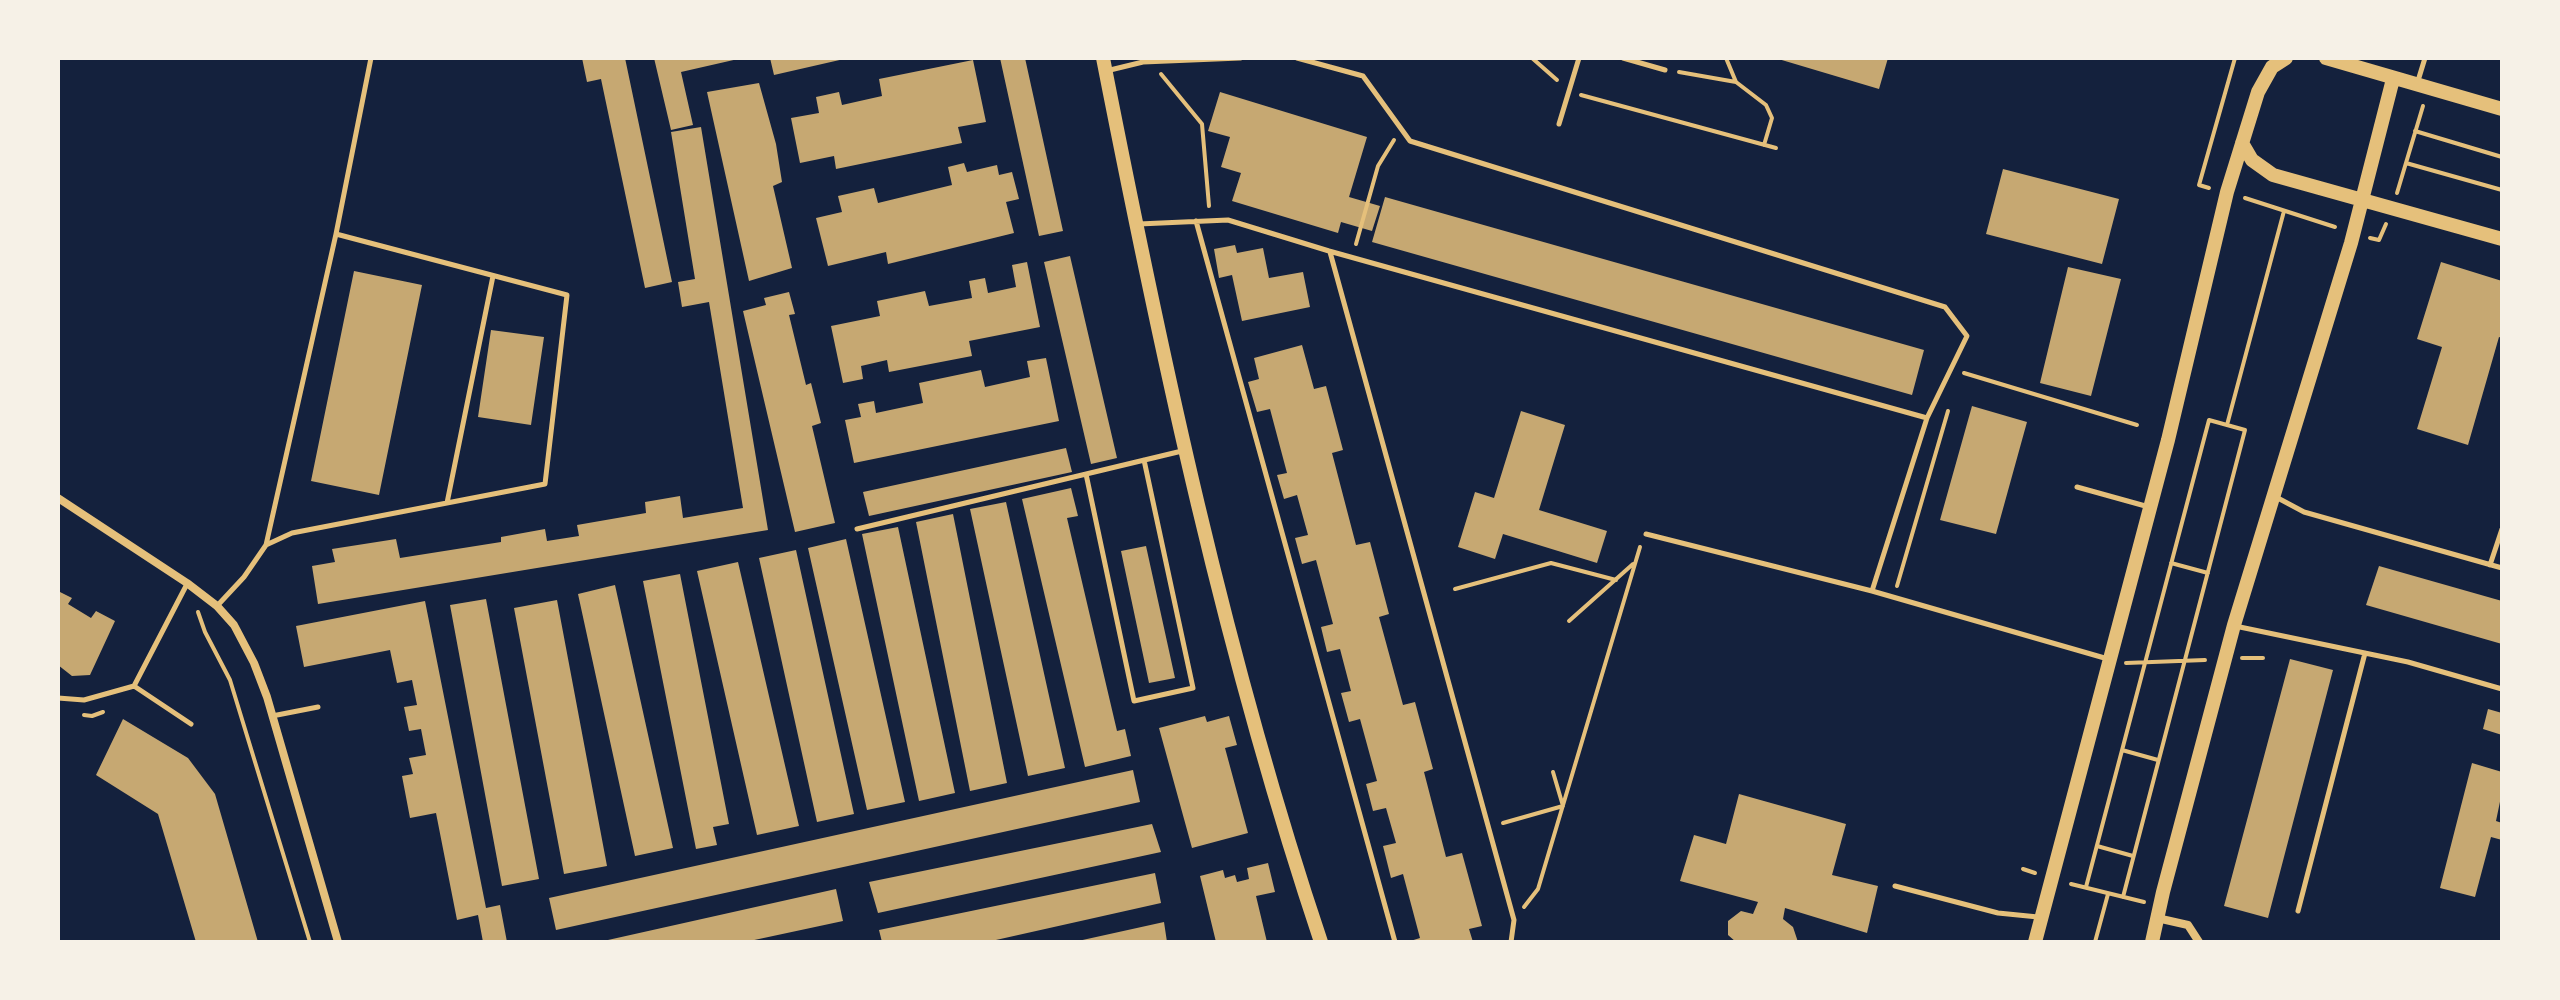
<!DOCTYPE html>
<html>
<head>
<meta charset="utf-8">
<style>
  body { margin:0 }
  #map { position:relative; width:2560px; height:1000px; overflow:hidden; background:#14213d; font-family:"IBM Plex Sans",sans-serif }
  canvas { display:block }
  .frame { position:absolute; inset:0; border:60px solid #f6f1e7; pointer-events:none }
</style>
</head>
<body>
<div id="map">
<canvas width="2560" height="1000"></canvas>
<div class="frame"></div>
</div>
<script>
const g = document.querySelector('canvas').getContext('2d');
g.lineJoin = 'round';
function paint(path, color) { g.fillStyle = color; g.fill(path, 'evenodd'); }
function stroke(path, color, width, dash) { g.strokeStyle = color; g.lineWidth = width; g.lineCap = dash ? 'butt' : 'round'; g.setLineDash(dash || []); g.stroke(path); }
const building = new Path2D(`
  M582,58H625L672,282L645,288L601,79L587,82Z
  M654,58H738V59L681,72L693,125L671,130Z
  M770,58H844V59L774,75Z
  M1000,58H1025L1063,231L1039,236Z
  M1775,58H1888L1879,89Z
  M973,60L986,122L958,127L962,143L836,169L834,156L800,163L791,118L819,113L816,97L839,92L842,105L882,96L879,79Z
  M759,83L776,144L782,182L773,186L792,268L749,281L707,92Z
  M1220,92L1367,137L1349,197L1380,206L1372,231L1341,222L1338,233L1232,201L1241,173L1221,167L1230,137L1208,131Z
  M701,127L768,530L318,604L312,566L335,562L332,549L396,539L400,558L501,542V537L545,529L547,541L579,536L577,525L646,513L645,502L680,496L683,518L743,508L709,302L682,307L678,282L695,279L671,132Z
  M964,163L967,172L997,165L999,175L1012,172L1019,199L1006,202L1014,233L888,264L886,252L828,266L816,218L842,212L838,196L874,188L878,203L952,185L948,167Z
  M2003,169L2119,199L2102,264L1986,234Z
  M1385,197L1924,350L1912,395L1372,242Z
  M1235,245L1237,253L1263,248L1269,278L1303,272L1310,307L1242,321L1232,275L1219,278L1214,249Z
  M1070,256L1117,458L1091,464L1044,262Z
  M1027,262L1040,327L969,341L972,356L889,372L887,360L861,366L863,379L843,383L831,326L880,316L877,301L925,291L929,306L972,298L969,281L985,278L988,293L1016,287L1012,265Z
  M2441,262L2502,281V338L2499,337L2468,445L2417,429L2442,347L2417,339Z
  M2068,267L2121,279L2091,396L2040,383Z
  M354,271L422,285L379,495L311,481Z
  M789,292L795,314L789,315L806,385L811,383L821,423L812,426L835,523L795,532L743,311L766,305L764,298Z
  M491,330L544,337L531,425L478,417Z
  M1302,345L1314,389L1326,386L1343,450L1332,453L1356,545L1370,542L1389,614L1379,617L1403,705L1415,702L1433,769L1424,772L1446,857L1462,853L1482,926L1469,929L1473,942H1407L1420,938L1403,874L1391,878L1383,846L1396,843L1386,808L1373,811L1366,784L1377,781L1360,719L1349,722L1341,693L1351,691L1340,649L1327,652L1321,627L1333,624L1316,560L1302,564L1295,538L1308,535L1297,495L1284,499L1277,475L1287,473L1270,409L1257,412L1248,382L1259,379L1254,358Z
  M1046,358L1059,421L854,463L845,420L861,417L858,404L874,401L876,413L923,403L919,383L981,370L985,387L1030,377L1027,361Z
  M1972,406L2027,422L1996,534L1940,520Z
  M1521,411L1565,425L1539,510L1607,531L1597,563L1503,534L1495,559L1458,547L1475,492L1494,498Z
  M1066,448L1072,472L869,516L863,492Z
  M1071,488L1078,516L1067,518L1117,731L1125,729L1131,756L1085,767L1022,499Z
  M1006,502L1065,768L1028,776L970,509Z
  M953,514L1007,783L970,791L916,522Z
  M898,527L955,793L919,801L862,534Z
  M846,539L905,802L867,810L808,548Z
  M1146,546L1175,678L1149,683L1121,551Z
  M796,550L854,814L817,822L759,558Z
  M738,562L799,826L757,835L697,571Z
  M2379,566L2502,601V644L2366,605Z
  M680,574L729,824L713,827L717,845L696,849L643,581Z
  M615,585L673,848L635,856L578,594Z
  M58,591L72,598L68,604L91,618L96,611L115,621L90,675L72,676L58,665Z
  M486,599L539,879L502,886L450,605Z
  M557,600L607,866L564,874L514,608Z
  M425,601L486,908L500,905L507,942H483L478,915L457,920L436,813L410,818L402,776L413,774L409,758L426,755L421,729L409,731L404,707L417,705L412,680L397,683L390,650L304,667L296,626Z
  M2290,659L2333,670L2268,918L2224,906Z
  M2488,709L2502,713V735L2483,729Z
  M1205,716L1207,722L1229,716L1237,745L1225,748L1248,833L1192,848L1159,728Z
  M123,719L188,758L215,794L258,942H196L158,814L96,775Z
  M2472,763L2502,772V792L2496,821L2502,823V840L2491,837L2475,897L2440,888Z
  M1133,770L1140,802L556,930L549,898Z
  M1739,794L1846,824L1832,875L1878,886L1867,933L1785,908L1783,919L1793,927L1798,942H1736L1728,935V921L1741,911L1753,914L1758,902L1680,881L1694,835L1726,844Z
  M1152,824L1161,852L878,913L869,882Z
  M1268,863L1275,892L1256,896L1267,942H1216L1200,876L1223,870L1225,878L1235,875L1237,882L1249,879L1247,868Z
  M1155,873L1161,903L987,942H882L879,930Z
  M836,889L843,921L745,942H599Z
  M1164,922L1167,942H1078V941Z`);
const path = new Path2D(`
  M1532,58L1557,80
  M1726,58L1736,82L1766,105L1772,118L1764,145
  M1679,72L1736,82
  M1161,74L1202,124L1209,206
  M1581,95L1776,148
  M2415,131L2502,157
  M2406,163L2502,190
  M2209,188L2199,185L2235,58
  M2397,193L2423,106
  M2245,198L2335,227
  M2370,238L2379,240L2386,224
  M1356,244L1378,166L1394,140
  M1964,373L2137,425
  M2227,425L2284,211
  M2171,563L2208,573
  M1897,586L1948,411
  M1455,589L1551,563L1616,580
  M198,612L205,632L230,680L310,942
  M1569,621L1633,564
  M2242,658H2263
  M2126,663L2205,660
  M84,715L92,716L103,712
  M2122,750L2158,760
  M1503,823L1563,806L1553,772
  M2097,846L2133,856
  M2023,869L2035,873
  M2071,884L2144,902
  M2086,887L2209,420L2245,430L2123,897
  M1524,907L1538,889L1640,547
  M2095,942L2108,894`);
const service = new Path2D(`
  M1297,58L1363,76L1410,141L1945,307L1967,336L1927,418L1872,591L2108,659
  M1623,58L1665,70
  M1106,71L1143,62L1240,58
  M2417,84L2425,58
  M1559,124L1579,58
  M1196,221L1395,942
  M1139,224L1228,220L1329,251L1927,418
  M1330,252L1514,920L1511,942
  M1086,474L1134,701L1193,688L1144,460
  M2077,487L2149,507
  M2274,496L2304,512L2502,568
  M447,503L493,276
  M857,529L1182,451
  M1646,534L1872,591
  M266,545L292,533L545,484L567,295L336,234
  M2490,565L2502,529
  M217,606L244,577L266,545L336,234L371,58
  M2235,626L2408,662L2502,689
  M134,686L191,724
  M58,698L84,700L134,686L187,584
  M272,716L318,707
  M1895,886L1998,913L2038,917
  M2298,911L2365,653`);
const minor = new Path2D(`
  M58,498L187,583L217,606L234,625L254,663L267,697L338,942
  M2157,918L2188,925L2199,942`);
const tertiary = new Path2D(`
  M1103,58C1161,354 1225,656 1321,942
  M2326,58L2502,109
  M2242,143L2252,160L2273,175L2502,239
  M2035,942L2168,440L2227,192L2258,92L2272,67L2286,58
  M2152,942L2163,892L2234,625L2351,243L2393,79`);
paint(building, '#c6a872');
stroke(path, '#e5c07b', 4);
stroke(service, '#e5c07b', 5);
stroke(minor, '#e5c07b', 8);
stroke(tertiary, '#e5c07b', 14);
</script>
</body>
</html>
